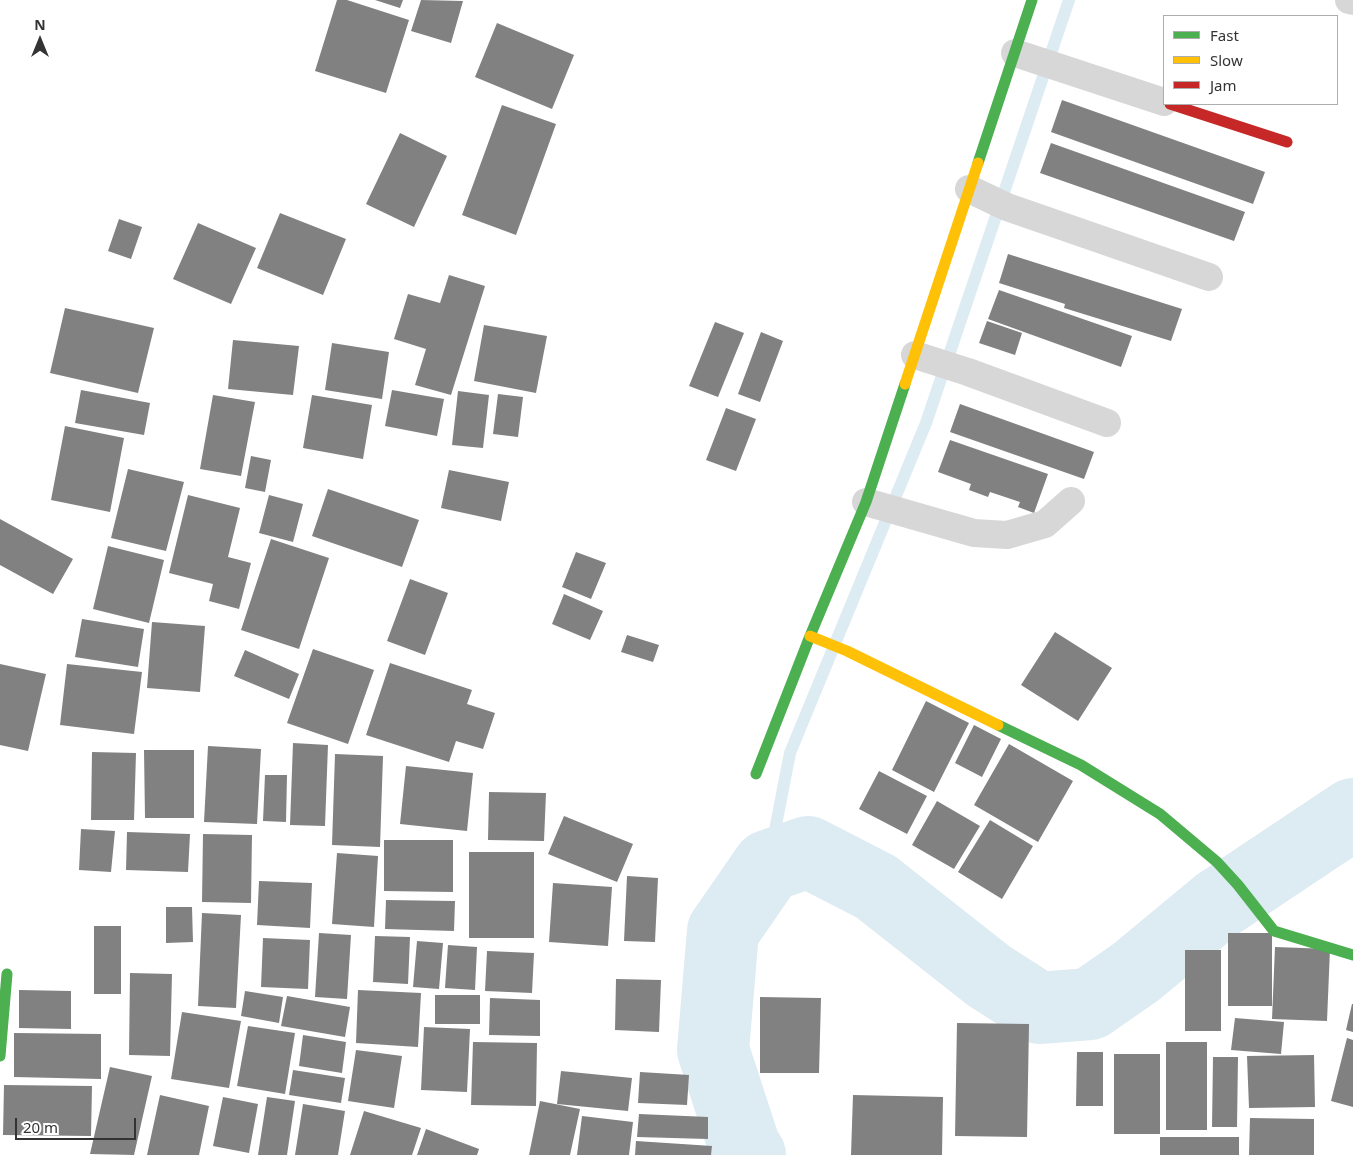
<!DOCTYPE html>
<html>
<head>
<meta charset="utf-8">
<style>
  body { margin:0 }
  #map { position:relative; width:1353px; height:1155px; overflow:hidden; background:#fff; font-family:"Noto Sans",sans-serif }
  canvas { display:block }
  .legend { position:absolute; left:1163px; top:15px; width:175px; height:90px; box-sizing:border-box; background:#fff; border:1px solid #adadad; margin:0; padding:6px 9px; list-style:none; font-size:15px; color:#333 }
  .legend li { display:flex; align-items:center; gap:10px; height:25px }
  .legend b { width:25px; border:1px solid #adadad }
  .north { position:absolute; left:15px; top:15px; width:50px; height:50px; -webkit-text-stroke:4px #fff; paint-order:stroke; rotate:0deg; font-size:14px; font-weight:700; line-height:20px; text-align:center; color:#333 }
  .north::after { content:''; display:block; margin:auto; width:18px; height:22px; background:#333; clip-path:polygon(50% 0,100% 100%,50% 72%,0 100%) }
  .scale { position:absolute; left:15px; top:1118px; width:121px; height:22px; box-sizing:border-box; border:2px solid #333; border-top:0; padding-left:6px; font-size:15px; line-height:18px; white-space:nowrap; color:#333; -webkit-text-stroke:4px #fff; paint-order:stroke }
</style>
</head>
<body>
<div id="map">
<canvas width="1353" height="1155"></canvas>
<ul class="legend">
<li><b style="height:6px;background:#4caf50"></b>Fast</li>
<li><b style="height:6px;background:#ffc107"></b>Slow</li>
<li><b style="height:6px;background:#c62828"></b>Jam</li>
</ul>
<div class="north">N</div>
<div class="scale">20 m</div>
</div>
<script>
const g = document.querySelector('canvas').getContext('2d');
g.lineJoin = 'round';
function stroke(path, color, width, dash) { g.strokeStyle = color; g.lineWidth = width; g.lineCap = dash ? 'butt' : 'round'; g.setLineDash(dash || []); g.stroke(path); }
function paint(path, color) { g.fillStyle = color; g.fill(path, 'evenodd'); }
const stream = new Path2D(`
  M768,866L790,753L926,423L1069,0`);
const river = new Path2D(`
  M750,1155L745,1148L713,1050L723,931L768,866L808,852L876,887L989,976L1039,1008L1090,1004L1136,972L1218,904L1353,814`);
const building = new Path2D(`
  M337,0H347L409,20L386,93L315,71Z
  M375,0H403L400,8Z
  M421,0L463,1L451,43L411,31Z
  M497,23L574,55L552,109L475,77Z
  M1062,100L1265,172L1253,204L1051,132Z
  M502,105L556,124L516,235L462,215Z
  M400,133L447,156L414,227L366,204Z
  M1051,143L1245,212L1234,241L1040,173Z
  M280,213L346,239L323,295L257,268Z
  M119,219L142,227L131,259L108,251Z
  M198,223L256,248L231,304L173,279Z
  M1008,254L1182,309L1171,341L1064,308L1065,304L999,283Z
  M449,275L485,286L451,395L415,385L426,349L394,339L408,294L440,303Z
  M999,290L1132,336L1121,367L988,319Z
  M65,308L154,328L138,393L50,373Z
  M987,321L1022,333L1015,355L979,343Z
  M715,322L744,333L718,397L689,386Z
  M484,325L547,336L536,393L474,381Z
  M761,332L783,341L760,402L738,394Z
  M233,340L299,346L293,395L228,389Z
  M332,343L389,352L382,399L325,390Z
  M81,390L150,403L144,435L75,423Z
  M392,390L444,399L437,436L385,426Z
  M458,391L489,395L483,448L452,445Z
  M498,394L523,397L518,437L493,434Z
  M213,395L255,402L241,476L200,469Z
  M312,395L372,405L363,459L303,448Z
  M960,404L1094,452L1084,479L950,432Z
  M726,408L756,419L736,471L706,460Z
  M65,426L124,438L110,512L51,500Z
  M950,440L1048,474L1034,513L1018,507L1020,502L990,492L988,497L969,490L971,484L938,472Z
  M251,456L271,460L265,492L245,488Z
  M128,469L184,482L166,551L111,538Z
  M449,470L509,482L501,521L441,508Z
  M328,489L419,520L402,567L312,536Z
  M188,495L240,508L228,557L251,563L239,609L209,601L213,584L169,573Z
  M269,495L303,504L293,542L259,533Z
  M0,519L73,559L53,594L0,565Z
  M271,539L329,558L299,649L241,630Z
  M108,546L164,560L149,623L93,609Z
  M576,552L606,563L591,599L562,587Z
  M410,579L448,593L425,655L387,641Z
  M564,594L603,611L590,640L552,624Z
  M82,619L144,629L138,667L75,657Z
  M152,622L205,626L200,692L147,688Z
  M1055,632L1112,668L1078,721L1021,685Z
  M627,635L659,645L653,662L621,652Z
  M313,649L374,670L348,744L287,723Z
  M245,650L299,674L289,699L234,676Z
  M390,663L472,690L467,704L495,713L483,749L456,741L449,762L366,735Z
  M0,664L46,674L28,751L0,745Z
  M67,664L142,672L134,734L60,725Z
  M926,701L969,723L934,792L892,770Z
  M974,725L1001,739L982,777L955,763Z
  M293,743L328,745L325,826L290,825Z
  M1009,744L1073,781L1038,842L974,805Z
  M208,746L261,749L257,824L204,822Z
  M144,750H194V818H145Z
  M92,752L136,753L134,820H91Z
  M335,754L383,756L380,847L332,845Z
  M406,766L473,773L467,831L400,824Z
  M879,771L927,796L907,834L859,809Z
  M265,775H287L286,822L263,821Z
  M489,792L546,793L544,841L488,840Z
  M937,801L980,826L954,869L912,845Z
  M564,816L633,844L617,882L548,854Z
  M990,820L1033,846L1002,899L958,872Z
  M81,829L115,831L111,872L79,870Z
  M127,832L190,834L188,872L126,870Z
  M203,834L252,835L251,903L202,902Z
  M384,840H453V892L384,891Z
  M469,852H534V938H469Z
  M337,853L378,856L374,927L332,924Z
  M627,876L658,878L655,942L624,941Z
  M259,881L312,883L310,928L257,925Z
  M553,883L612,887L608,946L549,942Z
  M386,900L455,901L454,931L385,929Z
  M166,907H192L193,942L166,943Z
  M202,913L241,915L236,1008L198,1006Z
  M94,926H121V994H94Z
  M319,933L351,935L347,999L315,997Z
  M1228,933H1272V1006H1228Z
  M375,936L410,937L408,984L373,982Z
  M263,938L310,940L308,989L261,987Z
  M417,941L443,943L439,989L413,987Z
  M448,945L477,947L475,990L445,988Z
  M1275,947L1330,949L1327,1021L1272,1019Z
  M1185,950H1221V1031H1185Z
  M487,951L534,953L532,993L485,991Z
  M130,973L172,974L170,1056L129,1055Z
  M616,979L661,980L659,1032L615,1030Z
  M19,990L71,991V1029L19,1028Z
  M358,990L421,993L418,1047L356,1043Z
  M245,991L283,997L279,1023L241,1016Z
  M435,995H480V1024H435Z
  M287,996L350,1007L345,1037L281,1026Z
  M760,997L821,998L819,1073H760Z
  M490,998L540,1000V1036L489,1035Z
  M1352,1004H1353V1032L1346,1030Z
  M182,1012L241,1021L229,1088L171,1079Z
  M1235,1018L1284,1022L1281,1054L1231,1050Z
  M957,1023L1029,1024L1027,1137L955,1136Z
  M248,1026L295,1033L285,1094L237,1086Z
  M424,1027L470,1029L467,1092L421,1090Z
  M14,1033L101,1034V1079L14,1077Z
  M303,1035L346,1042L342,1073L299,1066Z
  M1347,1038L1353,1040V1107L1331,1101Z
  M473,1042L537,1043L536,1106L471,1105Z
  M1166,1042H1207V1130H1166Z
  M356,1050L402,1056L394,1108L348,1101Z
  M1077,1052H1103V1106H1076Z
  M1114,1054H1160V1134H1114Z
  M1314,1055L1315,1107L1249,1108L1247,1056Z
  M1213,1057H1238L1237,1127H1212Z
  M110,1067L152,1076L134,1155L90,1154Z
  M293,1070L345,1078L341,1103L289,1095Z
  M561,1071L632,1078L628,1111L557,1104Z
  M640,1072L689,1075L687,1105L638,1103Z
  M4,1085L92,1086L91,1136L3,1135Z
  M160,1095L209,1106L199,1155H147Z
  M853,1095L943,1097L942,1155H851Z
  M223,1097L258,1104L249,1153L213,1146Z
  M267,1097L295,1101L287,1155H258Z
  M540,1101L580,1109L570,1155H529Z
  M303,1104L345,1111L338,1155H295Z
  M364,1111L421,1128L412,1155H350Z
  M639,1114L708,1117V1139L637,1137Z
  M582,1116L633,1122L629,1155H577Z
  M1250,1118L1314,1119V1155H1249Z
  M426,1129L479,1149L477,1155H417Z
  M1160,1137H1239V1155H1160Z
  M636,1141L712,1146L711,1155H635Z`);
const street = new Path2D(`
  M1349,0L1353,1
  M1015,53L1164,102
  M969,189L1007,207L1209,277
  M915,355L968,372L1107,423
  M866,502L974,533L1007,535L1045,524L1071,501`);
const fast = new Path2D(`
  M978,163L1032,0
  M998,725L1081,765L1160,814L1217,862L1238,885L1274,931L1353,955
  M756,774L810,636L866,502L905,384
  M0,1056L7,974`);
const slow = new Path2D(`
  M905,384L978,163
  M810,636L847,651L998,725`);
const jam = new Path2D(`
  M1170,104L1287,142`);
stroke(stream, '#ddebf3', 12);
stroke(river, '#ddebf3', 72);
paint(building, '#818181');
stroke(street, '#d7d7d7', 28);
stroke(fast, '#4caf50', 11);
stroke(slow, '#ffc107', 11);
stroke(jam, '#c62828', 11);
</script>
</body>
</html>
